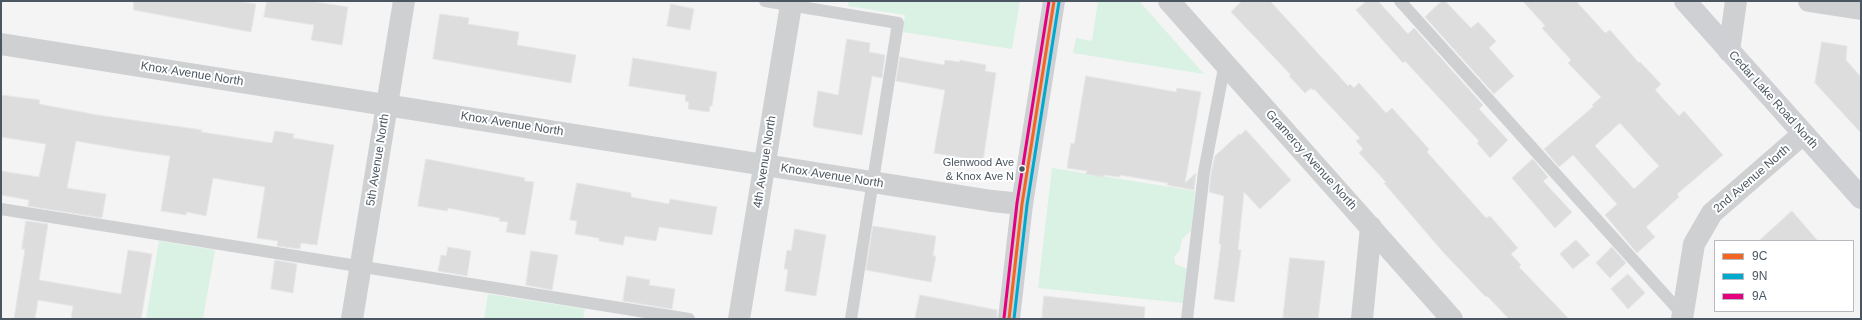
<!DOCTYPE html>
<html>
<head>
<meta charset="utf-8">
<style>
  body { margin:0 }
  #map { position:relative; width:1862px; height:320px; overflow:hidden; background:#f4f4f4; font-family:Arial,sans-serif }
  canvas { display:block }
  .frame { position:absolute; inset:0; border:2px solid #4a5661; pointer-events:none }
  .legend { position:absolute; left:1714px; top:240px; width:140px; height:72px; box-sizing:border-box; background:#fff; border:1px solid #b7bbc0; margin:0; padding:5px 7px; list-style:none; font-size:12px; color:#4a5661 }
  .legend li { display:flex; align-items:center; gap:8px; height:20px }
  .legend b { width:20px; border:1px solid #b7bbc0 }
</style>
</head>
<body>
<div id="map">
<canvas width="1862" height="320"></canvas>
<div class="frame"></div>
<ul class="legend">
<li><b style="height:5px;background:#f26522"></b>9C</li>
<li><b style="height:5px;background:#00a9ce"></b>9N</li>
<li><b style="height:5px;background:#e5007d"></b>9A</li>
</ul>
</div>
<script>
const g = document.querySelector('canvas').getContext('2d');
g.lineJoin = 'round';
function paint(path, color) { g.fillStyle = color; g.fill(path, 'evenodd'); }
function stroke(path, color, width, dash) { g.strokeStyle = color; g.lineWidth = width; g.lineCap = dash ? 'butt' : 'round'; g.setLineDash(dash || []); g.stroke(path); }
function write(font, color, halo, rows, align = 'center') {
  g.font = font + ' Arial,sans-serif'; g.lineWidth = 4; g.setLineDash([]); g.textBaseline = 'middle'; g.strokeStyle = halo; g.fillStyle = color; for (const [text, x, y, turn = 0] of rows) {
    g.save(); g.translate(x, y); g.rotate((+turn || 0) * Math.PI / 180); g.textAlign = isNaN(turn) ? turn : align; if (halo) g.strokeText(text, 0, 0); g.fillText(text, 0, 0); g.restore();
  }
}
const green = new Path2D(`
  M849,1H1020L1012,49L903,32L905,15L848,6Z
  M1098,1H1139L1204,74L1073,53L1076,38L1092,41Z
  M1052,168L1195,191L1191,231L1182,239L1180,250L1174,257L1175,264L1187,269L1183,303L1038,288Z
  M159,241L215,250L203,319H146Z
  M488,294L585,309L583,319H484Z`);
const building = new Path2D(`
  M134,1H237L256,4L251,32L134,10Z
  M267,1H310L348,7L342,45L311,40L314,25L264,17Z
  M1242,1H1270L1348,86L1350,84L1354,88L1359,83L1386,113L1392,108L1429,149L1427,152L1486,218L1490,216L1518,248L1511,254L1521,265L1519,267L1569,319H1509L1487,296L1486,297L1443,252L1384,183L1386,182L1359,153L1363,149L1356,141L1360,138L1314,89L1312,90L1311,88L1305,93L1289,76L1291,75L1231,12Z
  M1367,1H1378L1408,34L1414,28L1483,105L1479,109L1508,140L1490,158L1477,143L1479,141L1405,61L1403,63L1356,10Z
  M1442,1H1445L1471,28L1478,22L1496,41L1489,48L1514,76L1494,94L1425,17Z
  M1523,1H1576L1605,33L1610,30L1639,63L1640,62L1661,84L1655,90L1679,116L1684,111L1723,155L1677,194L1679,197L1646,227L1655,237L1637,253L1605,215L1617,204L1573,155L1559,167L1544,149L1594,106L1592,105L1601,97L1568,63L1571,60L1542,28L1545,26ZM1620,123L1659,166L1634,189L1595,146Z
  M671,4L694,9L690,30L667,26Z
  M440,14L469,18L468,24L519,32L517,45L576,55L571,83L433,59Z
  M847,39L870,43L869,52L885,55L882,78L872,76L862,135L814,127L813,124L818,91L838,95Z
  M1822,42L1847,46L1846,60L1861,77V133L1815,83Z
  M900,57L944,65L945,60L960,62V60L986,65L985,71L996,73L983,161L934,153L945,90L896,81Z
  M633,58L717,72L712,106H710L709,112L688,109L689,102L685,101L686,95L629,86Z
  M1086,76L1176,92L1177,88L1201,92L1185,183L1196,173L1194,190L1167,185L1168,183L1120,175V177L1104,175V177L1086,174L1087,171L1067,168L1071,143L1074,144Z
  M1,95L40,100L39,104L97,115L202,130L201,132L272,143L275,131L294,134L293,138L334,145L317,245L301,243L300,249L277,246L278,241L257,238L265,187L213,178L206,216L187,212L186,215L161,211L170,156L135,151L76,141L67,188L106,194L102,218L28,206L29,200L1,195V171L39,177L46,144L1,137Z
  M1246,130L1291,180L1260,209L1244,192L1238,250H1241L1234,302L1214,299L1221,244H1219L1224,196L1209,192L1211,173L1215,156L1239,134L1240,135Z
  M426,159L525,178L524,181L534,182L525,235L506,232L508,222L499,221L500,218L448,208L447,211L418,206Z
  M1533,159L1548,177L1543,181L1572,212L1555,228L1512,178Z
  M577,183L631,193V197L669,204L670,199L717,207L712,235L659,227L656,241L625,236L623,245L599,241V238L575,234L577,221L570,220Z
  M1792,211L1818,241H1759Z
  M26,221L48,224L39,280L121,294L128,250L152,254L141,319H71L73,306L38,300L35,319H14L25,249H22Z
  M873,226L936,236L933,256H936L931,282L866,270Z
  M795,229L826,235L816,296L785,291L788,269H784L787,250L791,251Z
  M1576,240L1590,255L1573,269L1560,254Z
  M448,247L471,251L467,276L438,271L441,255L446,256Z
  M1612,247L1626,263L1610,278L1596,263Z
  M531,251L558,255L552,290L526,285Z
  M1290,258L1325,261L1318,319L1283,318Z
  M275,260L297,264L293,293L271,289Z
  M1628,274L1645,293L1628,309L1611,289Z
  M627,276L650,280L649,285L675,289L672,309L623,301Z
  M920,295L997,310V319H915Z
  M1044,296L1145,307L1144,319H1042Z`);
const lane = new Path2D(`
  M765,1L898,23L851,319
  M1400,1L1683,315
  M1,209L689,319
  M1187,319L1204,172L1225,63`);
const street = new Path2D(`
  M1169,1L1452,319
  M1809,1L1861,9
  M1,44L992,201L1022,204
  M1729,51L1736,1
  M352,319L404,1
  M739,319L791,5
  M1362,319L1371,227
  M1682,319L1694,244L1712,213L1803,134`);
const secondary = new Path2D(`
  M1685,1L1861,198
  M1009,319L1022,204L1054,1`);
const bus1 = new Path2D(`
  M1009,319L1022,204L1054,1`);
const bus2 = new Path2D(`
  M1014,319L1027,205L1059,2`);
const bus3 = new Path2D(`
  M1004,318L1017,203L1049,1`);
const markers = [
  [1022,169,3.5,"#4a5661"]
];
const busNames = [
  ["Glenwood Ave",1014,163],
  ["& Knox Ave N",1014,177]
];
const streetNames = [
  ["Knox Avenue North",192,74,9],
  ["Cedar Lake Road North",1773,100,48],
  ["Knox Avenue North",512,124,9],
  ["5th Avenue North",378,160,-81],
  ["Gramercy Avenue North",1311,160,48],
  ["4th Avenue North",765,162,-81],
  ["Knox Avenue North",832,176,9],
  ["2nd Avenue North",1752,179,-41]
];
paint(green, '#d9f2e3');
paint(building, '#ddddde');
stroke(building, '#e5e6e7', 1);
stroke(lane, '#ced0d2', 12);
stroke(street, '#ced0d2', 22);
stroke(secondary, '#ced0d4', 22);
stroke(bus1, '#f26522', 3);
stroke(bus2, '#00a9ce', 3);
stroke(bus3, '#e5007d', 3);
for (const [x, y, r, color] of markers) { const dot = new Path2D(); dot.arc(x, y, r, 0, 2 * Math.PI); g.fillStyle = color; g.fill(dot); stroke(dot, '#fff', 1.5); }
write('11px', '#4a5661', '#fff', busNames, 'right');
write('12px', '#4a5661', '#fff', streetNames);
</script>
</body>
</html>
